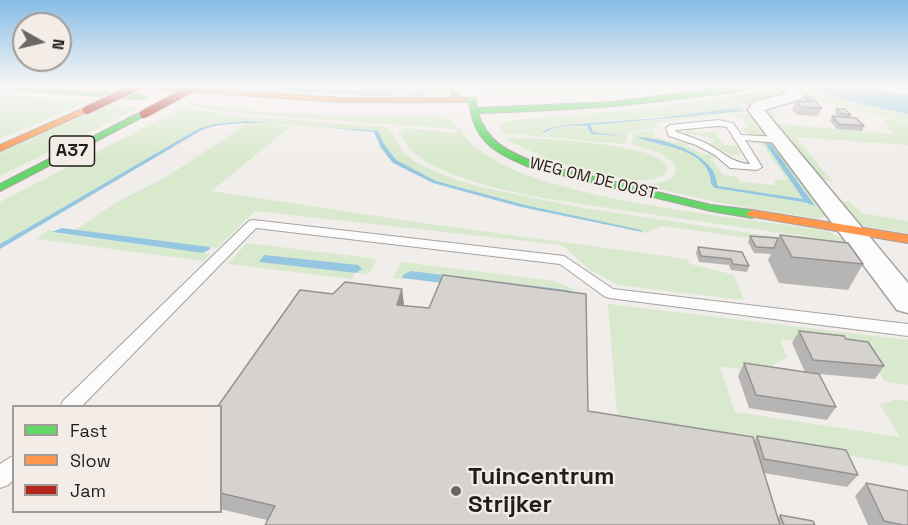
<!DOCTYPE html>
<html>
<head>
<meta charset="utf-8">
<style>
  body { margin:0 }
  #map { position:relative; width:908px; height:525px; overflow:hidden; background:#f1edea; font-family:"Space Grotesk",sans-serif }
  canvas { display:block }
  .legend { position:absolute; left:12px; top:405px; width:210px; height:108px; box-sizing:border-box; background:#f4ede7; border:2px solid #a09b96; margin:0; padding:8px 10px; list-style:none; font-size:18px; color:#211f1c }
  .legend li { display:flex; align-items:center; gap:12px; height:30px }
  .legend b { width:30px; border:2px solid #a09b96 }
  .north { position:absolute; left:12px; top:12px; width:60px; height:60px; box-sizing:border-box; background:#f4ede7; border:2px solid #a09b96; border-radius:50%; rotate:98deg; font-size:16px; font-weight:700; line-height:24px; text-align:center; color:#211f1c }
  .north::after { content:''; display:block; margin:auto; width:21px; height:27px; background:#6a6764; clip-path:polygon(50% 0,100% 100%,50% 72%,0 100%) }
</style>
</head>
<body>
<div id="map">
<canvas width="908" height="525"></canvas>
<ul class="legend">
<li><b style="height:8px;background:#63d668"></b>Fast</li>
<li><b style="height:8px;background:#ff974d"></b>Slow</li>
<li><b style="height:8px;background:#b3261e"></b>Jam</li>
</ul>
<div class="north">N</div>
</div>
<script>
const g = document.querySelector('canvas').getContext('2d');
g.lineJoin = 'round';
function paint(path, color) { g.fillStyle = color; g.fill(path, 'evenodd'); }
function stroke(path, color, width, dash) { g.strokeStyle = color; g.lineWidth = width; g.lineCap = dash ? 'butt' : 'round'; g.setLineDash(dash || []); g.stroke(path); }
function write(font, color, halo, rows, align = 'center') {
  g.font = font + ' "Space Grotesk",sans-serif'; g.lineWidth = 4.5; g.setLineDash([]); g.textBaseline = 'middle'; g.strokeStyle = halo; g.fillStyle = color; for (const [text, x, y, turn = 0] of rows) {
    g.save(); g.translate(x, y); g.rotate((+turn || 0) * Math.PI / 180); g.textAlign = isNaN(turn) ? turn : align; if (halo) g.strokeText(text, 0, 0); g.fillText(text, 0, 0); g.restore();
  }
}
const green = new Path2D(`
  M219,86H447L444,93L421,98L214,89Z
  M479,86H689C642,93 596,94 549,94C527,95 499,100 479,89Z
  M787,86H799L862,104L908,114V122L809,99L769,107L778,119L766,118L761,106L793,88Z
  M0,95L89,101L0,139Z
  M725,97L752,110L751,113L739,112L654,123L659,127L629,132L626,143L623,144L504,133L500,128L503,123L514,120L650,108ZM743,109V111L591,125L593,132L621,136L591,134L586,125L560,127L545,134L542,131L564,125Z
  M190,103L239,110L318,115L432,116C464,120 454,130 474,146C489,158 508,168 526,175C619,207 730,216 827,231L851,243C774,232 698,221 621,210C564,201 496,194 443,170C424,162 408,151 399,133L404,128L457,133L455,129L249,114L186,106Z
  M107,104L140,107L0,176V153Z
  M182,108L236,116L384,127L391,130L403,152L417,163L456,180L485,188L583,208L857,249L841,251L663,226L646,233L525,205L436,181L396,160L384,144L378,131L245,121L226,122L198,129L0,244V202Z
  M753,114L772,136C761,137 747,137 739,128H749L743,119L732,115Z
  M882,118L908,123V145L795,137L834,183L819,178L770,123L893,134Z
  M248,123L292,126L211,191L423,223L687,259L690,264L734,275L744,300L618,285L590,270L562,245L255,211L217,248L75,230L117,202L165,178Z
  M686,129H690L699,133L715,131L723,145L737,146L741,154C730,158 719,148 709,144L715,141L696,134L686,135L684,131Z
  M647,131H654L655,137L676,143L682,140L692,143L686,146L704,155L713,153L720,157L710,159L724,175L737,177L740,182L776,185L774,180H787L762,144L749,143L756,140L773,142L828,216L818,219L720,203L633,183C648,184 667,186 676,172L675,164L664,155L631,144L633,133ZM636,137L661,141L683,149L714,172L718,186L799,199L803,197L809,206L803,202L715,188L711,184C709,147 660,147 636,137Z
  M506,138C527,138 666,141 668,170C647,200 531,156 506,138Z
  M833,200L850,202L861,213L908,221V233L863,226L848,219Z
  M49,230L54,231L53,233L211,254L204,261L36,239Z
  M247,243L377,259L368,275L356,273L361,271L355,273L352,279L228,264Z
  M401,262L554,281L578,291L411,271L402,278L404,279L393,278Z
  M608,304L908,340V385L885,382L864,349L780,339L787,357L763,371L720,367L735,412L900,437L880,405L896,399L908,401V466L617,414Z`);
const forest = new Path2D(`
  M774,88L793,94L752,107L727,97Z`);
const water = new Path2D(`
  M799,86H854L908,95V114L862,104Z
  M738,108L745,111L591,125L593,132L622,136L591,134L587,126C577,125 565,125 555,128C549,130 546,133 541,133L547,129L564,125L656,118Z
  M245,121L378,131L384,144L396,160L436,181L525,205L641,230L642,232L521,207L433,183L393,163L381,148L374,132C333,129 235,114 200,131L0,249V244L198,129L215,124Z
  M636,137C661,138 695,148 711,168C716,174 716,181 718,186L803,199L765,143H770L815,206L803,202L715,188L711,184C710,147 658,147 636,137Z
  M62,228L210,247V249L203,253L52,232Z
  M264,255L358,265L362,269L356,273L259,262Z
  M411,271L568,290L572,292L570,299L402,278L403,275Z`);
const stream = new Path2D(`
  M287,90L390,94
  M411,94L425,92L432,86`);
const lane = new Path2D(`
  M718,120L733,123L741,135L780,137L785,140L780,143L745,140L762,167L757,170L730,168L715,155L696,145L669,136L666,128L670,125ZM718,126L727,127L750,164C730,163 722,150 703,142C695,138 685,135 676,132L675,130Z
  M253,220L564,256L613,289L908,324V336L609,298L604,296L560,264L256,228L82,406H61L63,401L225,244L249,221Z
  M14,455V479L8,485L0,488V464Z`);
const street = new Path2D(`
  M776,86L800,88L803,96L801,99L764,110L908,283V313L897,310L748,110L754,102L788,93Z`);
const fast = new Path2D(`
  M0,86L142,95L146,97L142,99L0,89Z
  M450,86H458L459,98H475L477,108L612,102L737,86H753C739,94 716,94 699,96C626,107 552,111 478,113C487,143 510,152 536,163L711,205L752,210L758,214L752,218L711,211L529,167C494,152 474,142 469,102H452Z
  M141,112L148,114L0,191V184Z`);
const slow = new Path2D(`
  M132,86H168L341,98H461L465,100L461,102H341L135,88Z
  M84,108L91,110L0,151V145Z
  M752,210L908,235V243L748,216L746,214Z`);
const jamBridge = new Path2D(`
  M87,110L138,86
  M144,114L196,86`);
const wall = new Path2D(`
  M806,97L822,108L818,116L797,115L792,110L796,101L804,102Z
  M836,109L851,115L850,118L864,126L862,131L837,129L830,121L832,116L839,117L835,113Z
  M780,235L863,264L848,290L779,283L768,260L771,254L754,253L748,242L750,236L778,238Z
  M698,247L749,266L747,272L731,270L729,265L699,262L696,253Z
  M402,289L404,305L588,411L754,441L757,436L858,475L847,487L764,473L778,518L780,515L815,525H265L267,520L220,509V406L333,294Z
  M799,331L846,339L884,366L875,379L819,374L836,407L827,420L749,408L738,376L744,363L805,372L792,343Z
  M866,483L908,525H868L855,496Z`);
const shadedWall = new Path2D(`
  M402,289L404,306L397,305Z`);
const building = new Path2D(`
  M808,95L822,108L801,107L796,101L811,102L806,97Z
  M836,109H845L851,115L843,114Z
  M832,116L856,118L864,126L839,124Z
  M780,235L848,243L863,264L792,257Z
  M750,236L778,238L774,248L756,247Z
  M698,247L742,252L749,266L733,264L731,259L701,256Z
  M443,275L586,294L588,411L753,437L780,525H265L275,506L220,493V406H218L300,290L333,294L345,282L402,289L397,305L429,308Z
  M799,331L844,336L846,339L868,342L884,366L813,360Z
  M744,363L819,374L836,407L756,395Z
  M757,436L846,450L858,475L764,459Z
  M866,483L908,491V525H903L884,521Z
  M780,515L813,521L815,525H784Z`);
const markers = [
  [456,491,6,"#6a6764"]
];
const farStreetnames = [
  ["WEG OM DE OOST",593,179,14]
];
const shields = [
  [72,151,45]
];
const shieldNames = [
  ["A37",72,151]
];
const nearPoinames = [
  ["Tuincentrum",468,477],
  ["Strijker",468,505]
];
paint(green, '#d9e9cd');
paint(forest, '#c3d6b5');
paint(water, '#95c7e0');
stroke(stream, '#95c7e0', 4);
stroke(lane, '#a5a2a0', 2);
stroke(street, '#a5a2a0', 3);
stroke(fast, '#a5a2a0', 2);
stroke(slow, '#a5a2a0', 2);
paint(lane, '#fdfcfc');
paint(street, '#fdfcfc');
paint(fast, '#63d668');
paint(slow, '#ff974d');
stroke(jamBridge, '#c9c7c6', 10, []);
stroke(jamBridge, '#b3261e', 8);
paint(wall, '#b7b5b3');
paint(shadedWall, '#959392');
paint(building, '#d5d2d0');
stroke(building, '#959392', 1.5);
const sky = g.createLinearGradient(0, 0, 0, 160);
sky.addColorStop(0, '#87bce5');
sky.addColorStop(0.54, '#f9f7f6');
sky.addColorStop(1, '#f9f7f600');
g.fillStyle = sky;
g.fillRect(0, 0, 908, 160);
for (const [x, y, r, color] of markers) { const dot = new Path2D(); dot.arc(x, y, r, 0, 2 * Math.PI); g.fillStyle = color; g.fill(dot); stroke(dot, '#f4ede7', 2); }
write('16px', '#211f1c', '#f4ede7', farStreetnames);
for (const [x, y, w] of shields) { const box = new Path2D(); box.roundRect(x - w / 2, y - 15, w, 30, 4.5); g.fillStyle = '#f4ede7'; g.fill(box); stroke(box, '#211f1c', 1.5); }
write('bold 18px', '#211f1c', null, shieldNames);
write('bold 24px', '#211f1c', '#f4ede7', nearPoinames, 'left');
</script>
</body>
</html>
